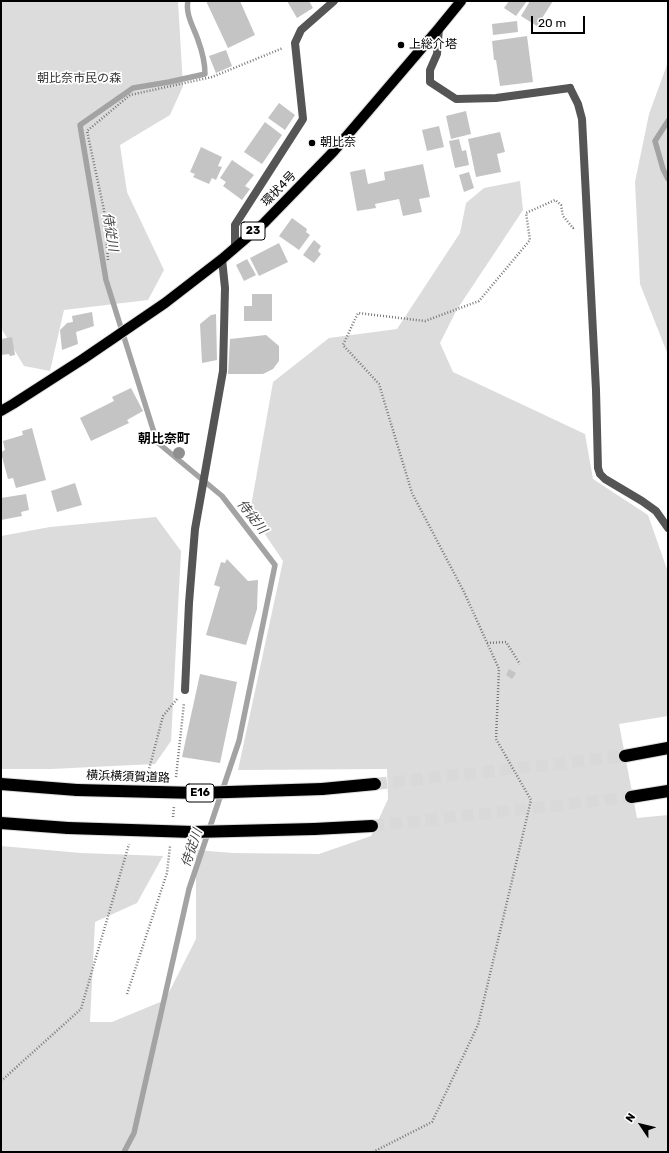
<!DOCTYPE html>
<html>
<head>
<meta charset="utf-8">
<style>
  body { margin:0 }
  #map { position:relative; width:669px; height:1153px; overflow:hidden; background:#fff; font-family:Rubik,sans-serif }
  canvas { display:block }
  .frame { position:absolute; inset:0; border:2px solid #000; pointer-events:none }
  .north { position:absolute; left:621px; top:1105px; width:40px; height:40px; -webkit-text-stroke:3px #fff; paint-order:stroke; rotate:305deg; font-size:11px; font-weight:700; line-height:16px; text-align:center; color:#000 }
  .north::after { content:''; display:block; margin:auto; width:14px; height:18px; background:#000; clip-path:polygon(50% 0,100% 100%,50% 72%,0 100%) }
  .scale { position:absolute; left:531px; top:16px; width:54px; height:18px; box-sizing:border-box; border:2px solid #000; border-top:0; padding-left:5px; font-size:12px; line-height:14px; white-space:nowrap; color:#000; -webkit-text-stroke:3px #fff; paint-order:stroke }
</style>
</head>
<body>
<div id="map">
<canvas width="669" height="1153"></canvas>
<div class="frame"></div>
<div class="north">N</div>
<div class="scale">20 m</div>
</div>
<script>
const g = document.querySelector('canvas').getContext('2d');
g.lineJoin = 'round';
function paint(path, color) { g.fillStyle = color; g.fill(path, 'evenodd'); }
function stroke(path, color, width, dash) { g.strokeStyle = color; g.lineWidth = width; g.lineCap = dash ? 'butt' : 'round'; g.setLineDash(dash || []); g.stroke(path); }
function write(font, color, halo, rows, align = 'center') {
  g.font = font + ' Rubik,"Noto Sans JP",sans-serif'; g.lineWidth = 3.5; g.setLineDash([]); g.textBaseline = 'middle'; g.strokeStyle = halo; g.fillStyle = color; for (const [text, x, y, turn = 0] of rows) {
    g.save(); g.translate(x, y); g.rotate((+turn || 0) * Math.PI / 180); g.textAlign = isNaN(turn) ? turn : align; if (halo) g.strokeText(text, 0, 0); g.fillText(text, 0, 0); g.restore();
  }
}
const green = new Path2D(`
  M1,1H178L183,86L170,115L120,145L127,192L164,270L148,300L64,310L50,371L24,366L1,328Z
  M668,62V355L640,284L635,182L649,114Z
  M520,181L523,210L456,311L440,343L453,372L585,434L593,479L648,515L668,572V716L619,724L637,818L668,815V1152H1V846L81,853L163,856L137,903L95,922L90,1022H112L165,1000L196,939V850L233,853L319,854L371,836L388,799L387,769L238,770L283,561L250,512L273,382L329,338L397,329L460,233L466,203L484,188Z
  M156,517L181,551L171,741L155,764L51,769H1V536L50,527Z`);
const stream = new Path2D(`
  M668,121L655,141L663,169L668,179
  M124,1152L134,1133L189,889L239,741L275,565L222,496L157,442L106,280L80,125L133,88L169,82L205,74C205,62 202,51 198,40C194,28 185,14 188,1`);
const building = new Path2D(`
  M206,1H240L255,35L228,48Z
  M287,1H309L313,8L297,18Z
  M509,1H527L516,16L504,8Z
  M530,1H553L537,26L521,16Z
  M517,21L518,32L493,35L492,24Z
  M527,36L533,82L500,86L496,60H494L492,41Z
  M226,50L232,66L216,73L209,56Z
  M279,103L295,115L285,130L268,118Z
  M466,111L471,134L451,139L446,116Z
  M265,122L282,135L262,164L244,152Z
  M439,126L444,147L427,151L422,130Z
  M500,132L505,152L497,154L501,172L476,177L468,139Z
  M459,139L462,151L466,150L469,165L455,168L449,141Z
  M201,147L222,157L218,166L222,167L216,180L212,178L209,184L193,177L195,174L190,172Z
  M232,160L254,175L245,186L250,189L242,200L223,186L226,182L220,178Z
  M423,164L430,197L419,199L422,212L403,216L399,199L375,204L376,208L357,211L350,172L365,169L368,184L385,180L384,172Z
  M469,172L474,188L464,192L459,175Z
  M292,218L307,229L306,232L310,235L299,250L279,236Z
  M314,240L321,246L318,251L321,254L314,263L303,255Z
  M279,243L288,262L259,276L250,258Z
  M247,259L256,275L244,281L236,265Z
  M252,294H272V321H244V306H252Z
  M92,312L94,326L76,332L78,344L62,350L60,330L67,323L73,322L72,316Z
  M216,314L217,360L202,363L200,324L211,315Z
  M266,335L279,346V361L273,369L263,374H228L230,339Z
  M12,337L15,355L10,356L9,354L1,355V339Z
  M131,388L143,411L127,420L129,423L91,441L80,418L114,401L112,397Z
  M32,428L46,480L16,488L13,478L8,479L1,453V452L5,450L3,441L23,435L22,431Z
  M75,483L82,505L57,512L51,491Z
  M26,494L29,510L21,512L22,516L1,520V498Z
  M227,559L248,581L258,580L257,609L246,645L206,635L220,587L214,585L221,562L225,563Z
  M509,669L516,673L512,679L506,675Z
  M200,674L237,682L220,763L182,757Z`);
const motorwayTunnel = new Path2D(`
  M375,784L625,756
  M372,826L631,797`);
const path = new Path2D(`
  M108,260L104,210L87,131L130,95L212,77L283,48
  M487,643L506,642L520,664
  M147,777L163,716L177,699
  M176,777L184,703
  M173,817L174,806
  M127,994L167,873L170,846
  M1,1081L81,1009L129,844
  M373,1152L432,1122L478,1025L531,800L496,739L499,669L464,592L412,493L379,384L343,345L358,313L425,321L479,301L530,240L526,213L555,200L561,205L563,216L573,228L575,227`);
const service = new Path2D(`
  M439,28L437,54L430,70V82L456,99L496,98L570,88`);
const minor = new Path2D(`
  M570,88L578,104L582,119L596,390L598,468L600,474L605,479L642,501L656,511L668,528
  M235,247V225L303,119L295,43L301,30L334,1
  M185,690L189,603L195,529L223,371L225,288L222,259`);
const primary = new Path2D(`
  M1,411L13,404L83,359L165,303L222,259L264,223L333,152L439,28L461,1`);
const motorway = new Path2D(`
  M625,756L668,748
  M1,784L77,790
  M322,789L375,784
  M631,797L668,791
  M1,823L68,828
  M314,829L372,826`);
const motorwayBridge = new Path2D(`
  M77,790L198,793L322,789
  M68,828L193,832L314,829`);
const trees = [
  [179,453]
];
const markers = [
  [401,45,4,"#000"],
  [312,143,4,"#000"]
];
const shields = [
  [253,231,24],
  [200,793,28]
];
const shieldNames = [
  ["23",253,231],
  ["E16",200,793]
];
const poiNames = [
  ["上総介塔",409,45],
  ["朝比奈",320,143]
];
const parkNames = [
  ["朝比奈市民の森",79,79]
];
const streetNames = [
  ["環状4号",279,189,-46],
  ["横浜横須賀道路",128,777,2]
];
const waterNames = [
  ["侍従川",110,232,81],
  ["侍従川",252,517,52],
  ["侍従川",192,848,-71]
];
const neighbourhoodNames = [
  ["朝比奈町",164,439]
];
paint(green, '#dcdcdc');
stroke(stream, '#a3a3a3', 5.5);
paint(building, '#c4c4c4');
stroke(motorwayTunnel, '#d9d9d9', 12, [12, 6]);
stroke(primary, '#dbdbdb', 12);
stroke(motorway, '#dbdbdb', 14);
stroke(path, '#777', 2.5, [1, 2]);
stroke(service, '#555', 8);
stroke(minor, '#555', 8);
stroke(primary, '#000', 10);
stroke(motorway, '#000', 12);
stroke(motorwayBridge, '#dbdbdb', 14, []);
stroke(motorwayBridge, '#000', 12);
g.fillStyle = '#8f8f8f';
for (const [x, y] of trees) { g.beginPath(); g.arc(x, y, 6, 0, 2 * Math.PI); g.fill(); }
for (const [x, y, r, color] of markers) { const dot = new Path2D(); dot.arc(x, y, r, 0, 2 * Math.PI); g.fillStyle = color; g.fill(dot); stroke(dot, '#fff', 1.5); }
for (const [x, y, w] of shields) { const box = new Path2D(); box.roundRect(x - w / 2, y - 9, w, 18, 3); g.fillStyle = '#fff'; g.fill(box); stroke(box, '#000', 1); }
write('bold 11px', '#000', null, shieldNames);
write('12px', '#000', '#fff', poiNames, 'left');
write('12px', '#333', '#fff', parkNames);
write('12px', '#000', '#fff', streetNames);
write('italic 13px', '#444', '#fff', waterNames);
write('bold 13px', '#000', '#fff', neighbourhoodNames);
</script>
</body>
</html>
